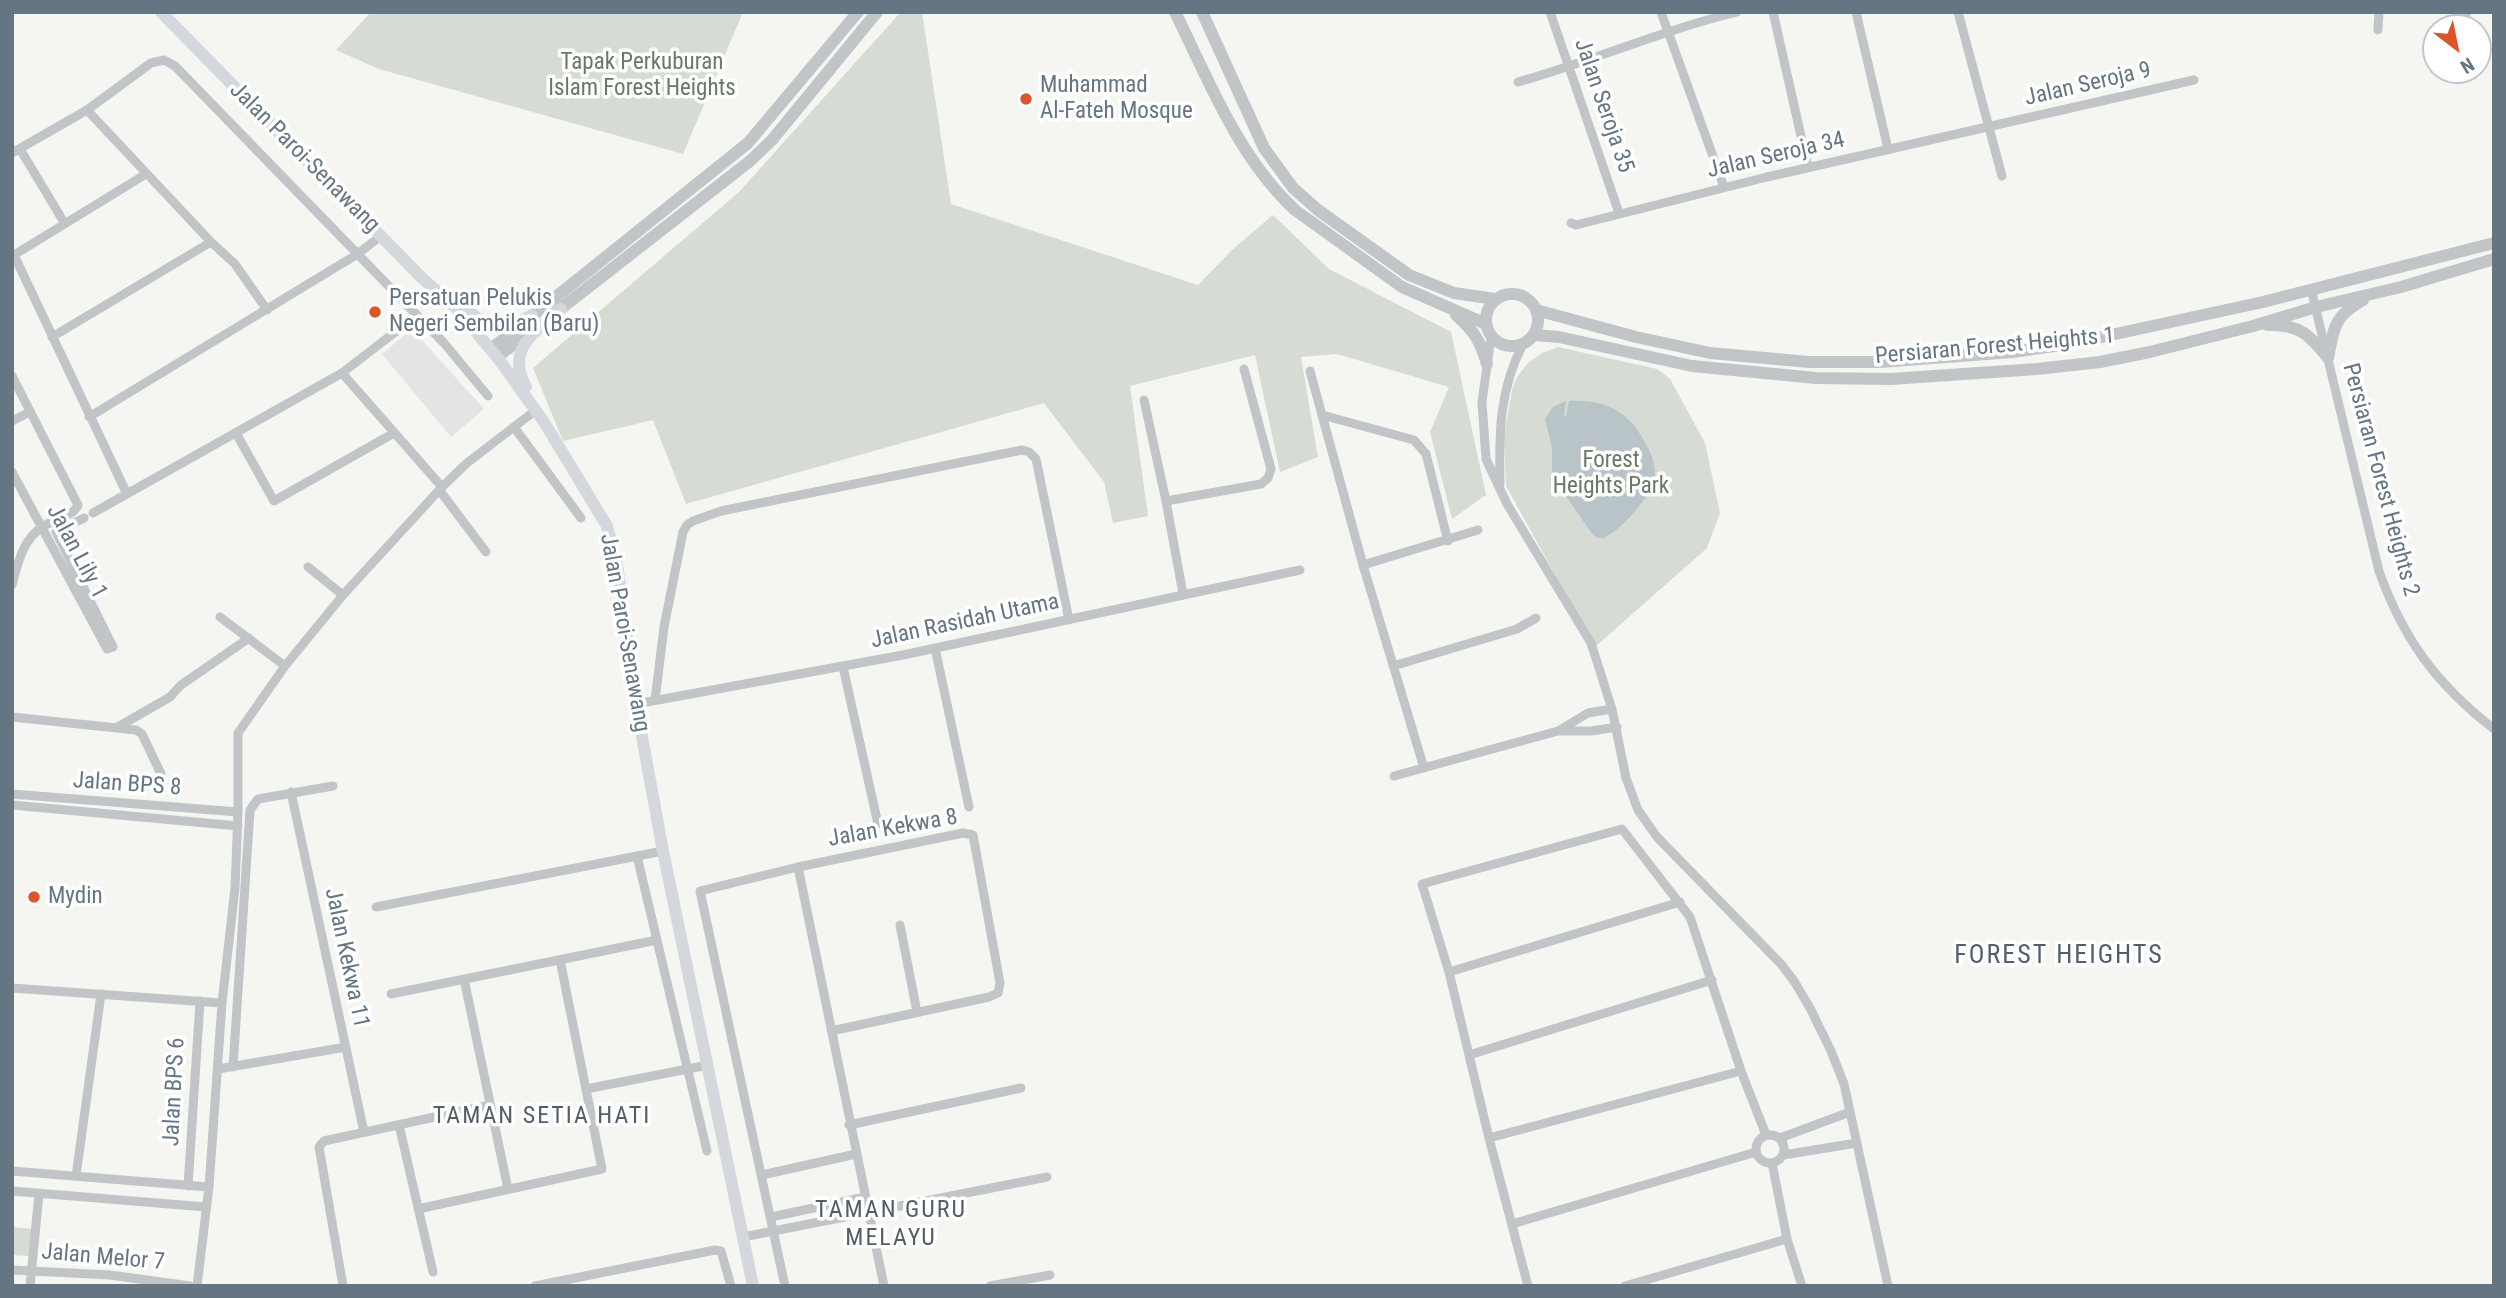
<!DOCTYPE html>
<html>
<head>
<meta charset="utf-8">
<style>
  body { margin:0 }
  #map { position:relative; width:2506px; height:1298px; overflow:hidden; background:#f5f5f2; font-family:"Roboto Condensed",sans-serif }
  canvas { display:block }
  .frame { position:absolute; inset:0; border:14px solid #657582; pointer-events:none }
  .north { position:absolute; left:2422px; top:14px; width:70px; height:70px; box-sizing:border-box; background:#fff; border:2px solid #c1c8cd; border-radius:50%; rotate:148deg; font-size:19px; font-weight:700; line-height:28px; text-align:center; color:#657582 }
  .north::after { content:''; display:block; margin:auto; width:24px; height:32px; background:#dd542a; clip-path:polygon(50% 0,100% 100%,50% 72%,0 100%) }
</style>
</head>
<body>
<div id="map">
<canvas width="2506" height="1298"></canvas>
<div class="frame"></div>
<div class="north">N</div>
</div>
<script>
const g = document.querySelector('canvas').getContext('2d');
g.lineJoin = 'round';
function paint(path, color) { g.fillStyle = color; g.fill(path, 'evenodd'); }
function stroke(path, color, width, dash) { g.strokeStyle = color; g.lineWidth = width; g.lineCap = dash ? 'butt' : 'round'; g.setLineDash(dash || []); g.stroke(path); }
function write(font, color, halo, rows, align = 'center') {
  g.font = font + ' "Roboto Condensed",sans-serif'; g.lineWidth = 7; g.setLineDash([]); g.textBaseline = 'middle'; g.strokeStyle = halo; g.fillStyle = color; for (const [text, x, y, turn = 0] of rows) {
    g.save(); g.translate(x, y); g.rotate((+turn || 0) * Math.PI / 180); g.textAlign = isNaN(turn) ? turn : align; if (halo) g.strokeText(text, 0, 0); g.fillText(text, 0, 0); g.restore();
  }
}
const built = new Path2D(`
  M412,329L484,409L451,437L382,354Z`);
const green = new Path2D(`
  M371,12H743L683,154L379,69L336,50Z
  M906,12H922L951,204L1198,285L1233,249L1273,215L1329,269L1451,332L1486,495L1452,519L1430,432L1449,387L1337,354L1301,357L1318,457L1280,472L1255,355L1130,386L1148,516L1113,523L1104,482L1044,403L686,504L653,420L563,441L533,368L739,192L899,14Z
  M1558,347L1657,369L1670,379L1705,443L1720,513L1707,548L1595,647L1506,486L1504,435L1512,390L1517,377L1528,363L1542,353Z
  M12,1227L34,1229L30,1256L12,1255Z`);
const water = new Path2D(`
  M1566,401L1564,416H1566L1569,401C1607,399 1630,412 1647,446C1652,455 1656,467 1655,477C1653,496 1620,530 1604,538H1597L1590,531L1555,480L1552,471V448L1545,419L1553,407Z`);
const minor = new Path2D(`
  M1550,12L1619,213
  M1661,12L1724,187
  M1773,12L1808,167
  M1856,12L1888,149
  M1958,12L2002,176
  M2465,12L2469,28
  M2378,30L2379,12
  M1518,82C1592,61 1663,30 1737,12
  M87,110L211,242L235,264L267,310
  M20,149L65,224
  M12,153L87,110L151,63L164,60L175,66L444,343L488,396
  M1571,223L1576,225L1767,177L2194,80
  M2311,289L2379,571C2403,639 2437,685 2494,729
  M52,337L211,242
  M1491,337L1482,402L1486,459L1507,504L1591,643L1612,709L1626,778L1638,810L1657,837L1781,964L1794,981L1810,1008L1831,1051L1844,1084L1888,1286
  M1310,371L1363,565L1424,768
  M342,373L442,487
  M12,376L78,505C73,517 52,520 42,527C22,541 18,563 12,585
  M1144,400L1166,501L1183,594
  M1322,415L1414,440L1426,454L1448,541
  M89,417L356,255L381,236
  M12,421L30,412
  M514,427L581,518
  M236,433L274,501L394,433
  M12,472L107,649L113,647L56,532L84,518
  M1500,483C1499,432 1499,391 1523,344
  M440,491L486,552
  M127,494L14,255L146,174
  M1166,501L1261,484L1268,478L1271,469L1244,369
  M93,513L342,373L416,316
  M1363,565L1478,530
  M308,567L343,595
  M220,617L285,666
  M935,648L969,807
  M1393,666L1517,629L1536,618
  M843,667L878,824
  M655,700L664,627L683,532L687,525L693,521L721,511L1022,450L1029,452L1036,459L1069,620
  M636,704L903,655L1300,570
  M12,717L136,730L142,734L161,774
  M116,728L170,697L181,685L249,638
  M1560,730L1588,713L1612,709
  M1394,776L1558,731H1591L1617,727
  M291,792L364,1132
  M12,794L238,812
  M12,805L238,826
  M637,856L707,1151
  M798,867L884,1286
  M376,907L663,851
  M900,925L917,1012
  M1449,972L1680,902
  M464,979L508,1189
  M12,988L222,1003
  M391,994L657,940
  M1469,1055L1712,980
  M233,1067L250,810L258,799L333,786
  M218,1069L346,1047
  M586,1089L708,1065
  M399,1125L433,1272
  M849,1125L1021,1088
  M1756 1149a14 14 0 1 1 28 0a14 14 0 1 1-28 0Z
  M1489,1138L1741,1071
  M1780,1138L1850,1112
  M1783,1155L1857,1143
  M1772,1163L1787,1239L1802,1286
  M12,1171L209,1187
  M762,1175L856,1154
  M76,1176L101,994
  M188,1186L200,1001
  M12,1191L206,1207
  M418,1209L602,1169L560,960
  M771,1217L865,1197
  M1512,1224L1756,1152
  M743,1237L1047,1177
  M12,1270L110,1275L190,1286
  M30,1286L39,1194
  M197,1286L209,1187L222,1003L235,888L238,812V733L285,666L343,595L442,487L467,463L536,410
  M343,1286L319,1147L324,1141L490,1105
  M535,1286L715,1250L721,1251L731,1286
  M785,1286L700,891L798,867L963,833L973,835L1000,983L998,993L989,997L831,1031
  M990,1286L1050,1275
  M1528,1286L1489,1138L1449,972L1422,884L1622,829L1690,917L1741,1071L1766,1135
  M1625,1286L1787,1239`);
const tertiary = new Path2D(`
  M1175,12C1209,81 1238,157 1295,210L1402,287L1486,324
  M1202,12L1264,148L1293,188L1318,210L1409,275L1454,293L1495,299
  M1486 320a26 26 0 1 1 52 0a26 26 0 1 1-52 0Z
  M1536,310L1636,337L1710,353L1809,362H1880L2013,352L2074,343L2263,302L2494,243
  M554,314L750,161L772,140L877,12
  M1456,315C1474,331 1480,340 1487,364
  M2267,325C2299,324 2309,334 2328,358
  M1534,335L1559,337L1692,366L1816,378L1891,379L2037,369L2100,362L2150,352L2253,326L2316,307L2401,287L2494,259
  M491,349L748,143L858,12
  M497,357L534,329
  M2328,358C2334,327 2334,316 2363,300`);
const secondary = new Path2D(`
  M161,12L423,279L454,306L497,357L544,422L607,526L617,564L636,704L663,851L753,1286
  M463,306C493,332 497,334 532,315
  M526,387C505,348 535,333 561,309`);
const markers = [
  [1026,99,7,"#dd542a"],
  [375,312,7,"#dd542a"],
  [34,897,7,"#dd542a"]
];
const parkNames = [
  ["Tapak Perkuburan",642,63],
  ["Islam Forest Heights",642,89],
  ["Forest",1611,461],
  ["Heights Park",1611,487]
];
const streetNames = [
  ["Jalan Seroja 9",2088,85,-13],
  ["Jalan Seroja 35",1603,106,71],
  ["Jalan Seroja 34",1776,156,-13],
  ["Jalan Paroi-Senawang",304,158,45],
  ["Persiaran Forest Heights 1",1995,347,-5],
  ["Persiaran Forest Heights 2",2380,480,75],
  ["Jalan Lily 1",76,552,62],
  ["Jalan Rasidah Utama",965,622,-12],
  ["Jalan Paroi-Senawang",624,633,80],
  ["Jalan BPS 8",127,785,4],
  ["Jalan Kekwa 8",893,829,-10],
  ["Jalan Kekwa 11",346,958,78],
  ["Jalan BPS 6",175,1092,-87],
  ["Jalan Melor 7",103,1258,5]
];
const poiNames = [
  ["Muhammad",1040,86],
  ["Al-Fateh Mosque",1040,112],
  ["Persatuan Pelukis",389,299],
  ["Negeri Sembilan (Baru)",389,325],
  ["Mydin",48,897]
];
const neighbourhoodNames = [
  ["TAMAN SETIA HATI",542,1117],
  ["TAMAN GURU",891,1211],
  ["MELAYU",891,1239]
];
const quarterNames = [
  ["FOREST HEIGHTS",2059,956]
];
paint(built, '#e3e4e3');
paint(green, '#d6dcd3');
paint(water, '#b8c4c8');
stroke(minor, '#c1c5c8', 9);
stroke(tertiary, '#c1c5c8', 12);
stroke(secondary, '#d4d8dc', 12);
for (const [x, y, r, color] of markers) { const dot = new Path2D(); dot.arc(x, y, r, 0, 2 * Math.PI); g.fillStyle = color; g.fill(dot); stroke(dot, '#fff', 2.5); }
write('23px', '#687964', '#fff', parkNames);
write('23px', '#657582', '#fff', streetNames);
write('23px', '#657582', '#fff', poiNames, 'left');
g.letterSpacing = '2px';
write('24px', '#535e67', '#fff', neighbourhoodNames);
g.letterSpacing = '0px';
g.letterSpacing = '2px';
write('26px', '#535e67', '#fff', quarterNames);
g.letterSpacing = '0px';
</script>
</body>
</html>
